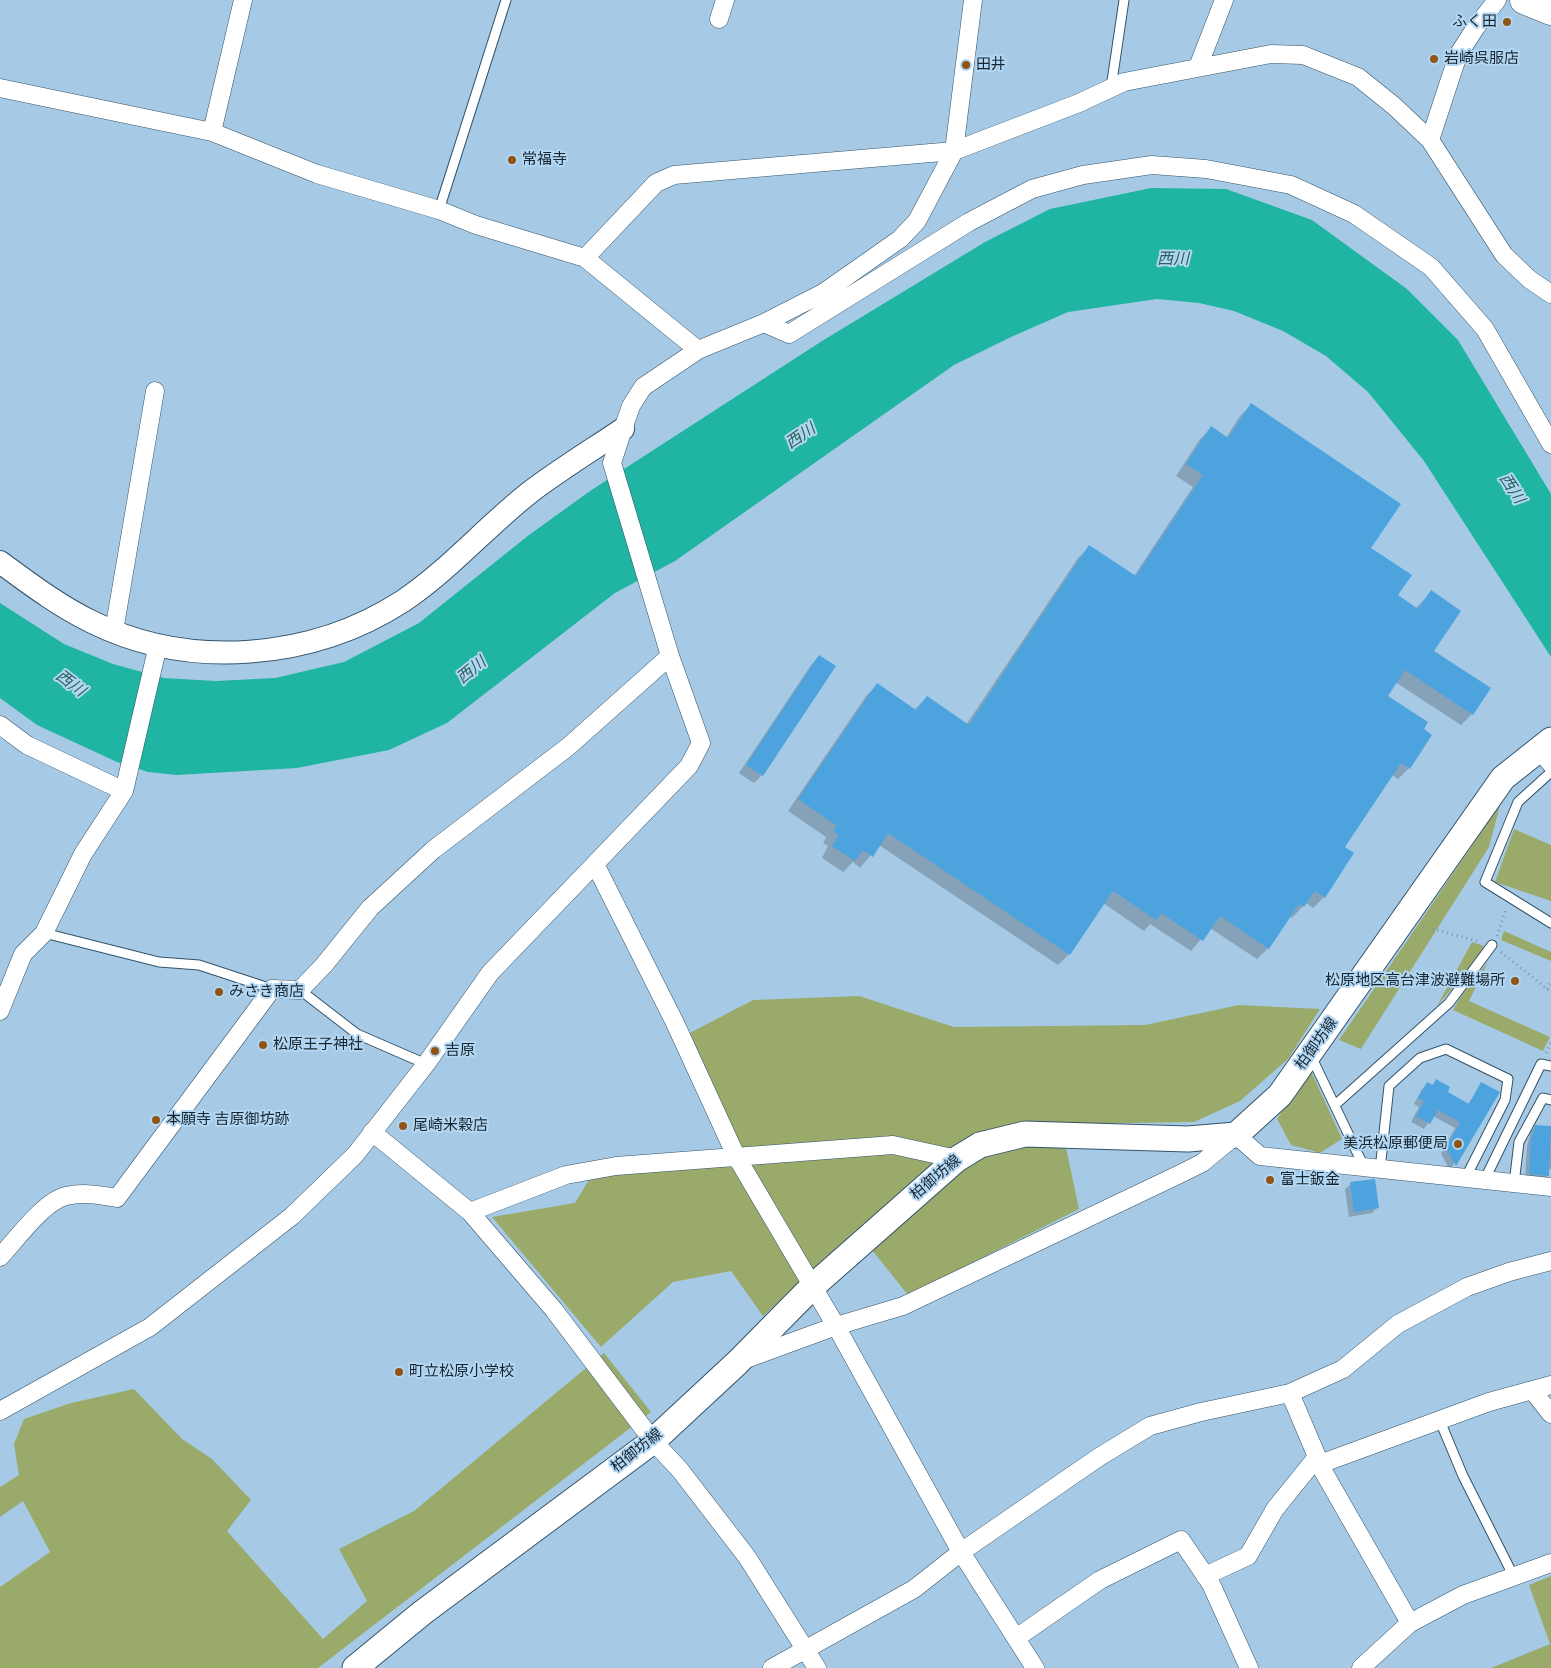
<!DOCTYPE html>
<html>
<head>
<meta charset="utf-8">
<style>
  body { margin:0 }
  canvas { display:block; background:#a6cae6 }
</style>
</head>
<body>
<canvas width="1551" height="1668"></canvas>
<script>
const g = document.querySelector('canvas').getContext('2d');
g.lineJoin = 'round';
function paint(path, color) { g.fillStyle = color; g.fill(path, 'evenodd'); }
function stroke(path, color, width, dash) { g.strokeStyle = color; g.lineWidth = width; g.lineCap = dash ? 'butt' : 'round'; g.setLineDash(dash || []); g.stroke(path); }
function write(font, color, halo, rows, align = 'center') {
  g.font = font + ' "Roboto Condensed","Noto Sans JP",sans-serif'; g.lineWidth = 4; g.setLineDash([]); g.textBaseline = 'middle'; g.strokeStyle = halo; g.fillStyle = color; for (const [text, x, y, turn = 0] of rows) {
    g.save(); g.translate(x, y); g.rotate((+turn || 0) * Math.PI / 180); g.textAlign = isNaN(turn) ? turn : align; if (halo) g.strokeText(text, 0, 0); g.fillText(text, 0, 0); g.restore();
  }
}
const green = new Path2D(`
  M1500,805L1489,847L1361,1049L1339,1040Z
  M1514,829L1551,845V901L1495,882Z
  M1504,931L1551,952V961L1501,940Z
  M1472,942L1484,946L1478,958L1437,1006Z
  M1488,962L1469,1001L1550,1037L1543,1051L1453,1010L1461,996Z
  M859,996L954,1027L1145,1025L1239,1005L1320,1009L1288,1059L1240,1101L1194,1122L1061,1124L1079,1209L908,1295L856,1230L763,1316L731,1271L673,1282L601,1347L492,1217L575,1203L593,1173L746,1162L686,1035L753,1000Z
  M1310,1069L1342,1139L1320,1153L1291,1145L1277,1119Z
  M604,1353L651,1412L318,1668H0V1587L50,1552L23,1501L0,1517V1487L19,1475L14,1444L24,1419L71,1403L134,1389L182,1439L212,1459L251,1500L227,1531L323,1639L367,1601L339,1549L414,1511Z
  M1551,1576V1668H1491L1550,1644L1529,1585Z`);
const water = new Path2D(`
  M1151,188L1226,189L1312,220L1407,289L1458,340L1551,494V657L1424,461L1368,392L1326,356L1283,331L1234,311L1199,303L1157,299L1068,312L1011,337L954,365L675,561L615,593L447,723L389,750L297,768L177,775L148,772L117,762L37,725L0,698V603L64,644L113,664L164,678L216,681L275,678L344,662L419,623L529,535L590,491L822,341L985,242L1050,209Z`);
const shadow = new Path2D(`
  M1251,405L1370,549L1396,595L1416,608L1431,592L1433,651L1472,714L1461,725L1395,682L1386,696L1409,768L1398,779L1392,775L1343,848L1324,897L1313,908L1306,903L1292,918L1290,916L1268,948L1257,959L1210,928L1191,951L1150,924L1144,931L1103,903L1069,954L1058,965L879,845L860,868L853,862L843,872L822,858L828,846L823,843L826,837L788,811L866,696L877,685L914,710L927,697L966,725L1078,558L1090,546L1134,576L1193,487L1176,476L1200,439L1211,428L1226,438L1240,416Z
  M819,656L762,775L754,783L739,773L811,665Z
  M1436,1081L1446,1093L1468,1104L1482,1083L1498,1092L1450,1170L1441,1154L1455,1128L1433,1116L1424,1129L1411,1122L1419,1107L1414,1104L1422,1089L1428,1084L1431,1086Z
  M1536,1126L1551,1127V1169H1548V1176L1543,1180L1525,1178L1527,1146L1531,1131Z
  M1351,1184L1377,1208L1372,1213L1349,1217L1345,1189Z`);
const building = new Path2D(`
  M1251,403L1401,504L1371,548L1412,575L1398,595L1418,609L1431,590L1461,611L1434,651L1491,688L1473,715L1405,670L1388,696L1428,722L1424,729L1432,735L1410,769L1401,763L1345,847L1354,853L1325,898L1315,891L1304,907L1299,904L1269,949L1220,916L1203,941L1161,913L1156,920L1113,891L1070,955L888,833L873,857L863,850L855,861L832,846L839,835L833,831L837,826L798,799L877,683L916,710L927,696L969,725L1089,545L1136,576L1203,475L1186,464L1211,426L1228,438Z
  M819,655L836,666L763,776L746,765Z
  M1436,1079L1450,1087L1448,1092L1469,1104L1481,1082L1500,1092L1456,1166L1446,1148L1460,1122L1438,1110L1430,1124L1416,1116L1424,1101L1418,1098L1427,1082L1433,1085Z
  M1535,1125L1551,1126L1549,1176L1529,1174L1531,1141Z
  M1375,1179L1379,1208L1354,1212L1350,1182Z`);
const path = new Path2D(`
  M1423,926L1480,942
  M1497,936L1506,909
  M1501,952L1551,992
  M1547,989L1551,980
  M1546,1053L1551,1042`);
const service = new Path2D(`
  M1111,88L1124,0
  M439,210L506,0
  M1551,772L1518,802L1485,882L1551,923
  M44,933L159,962L199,965L272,989
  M300,990L357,1034L426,1064
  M1311,1056L1365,1169
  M1335,1105L1449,1003L1492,945
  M1380,1170L1389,1086L1420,1058L1446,1049L1508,1079L1505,1100L1465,1179
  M1484,1181L1541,1064L1551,1066
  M1514,1184L1519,1142L1543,1098L1551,1100
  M1440,1421L1463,1476L1514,1577`);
const minor = new Path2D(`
  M719,19L725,0
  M1198,67L1224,0
  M0,88L212,132L317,174L439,210L476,225L585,258L698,350
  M212,132L243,0
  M1430,140L1458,55L1476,27L1497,0
  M585,258L656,183L674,175L954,151L1079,103L1124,82L1271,54L1303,55L1358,77L1394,106L1430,140L1504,255L1529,279L1551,294
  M764,323L789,334L969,222L1032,189L1083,175L1152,165L1206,169L1291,185L1354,214L1431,267L1485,329L1551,444
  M114,631L155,391
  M0,725L27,745L124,791
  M1539,749L1551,764
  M595,864L675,1023L736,1156L836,1326L961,1552L1035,1668
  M0,1011L23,954L44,933L83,854L124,791L158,645
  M372,1132L470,1212L554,1310L653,1441L680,1470L747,1557L817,1668
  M470,1212L566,1175L616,1166L893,1145L957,1159
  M0,1257C16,1240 44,1201 66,1196C83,1192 100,1195 117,1198L272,989L300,990L324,965L370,908L433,850L569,746L670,656
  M743,1360L836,1326L903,1306L1180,1174L1202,1163L1236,1135L1260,1156L1551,1187
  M1532,1390L1551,1414
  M1290,1393L1323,1471L1410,1623
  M0,1411L150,1327L292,1216L355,1155L426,1064L490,973L689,766L701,743L670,656L612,463L623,429L631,406L643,387L698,350L764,323L823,293L900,239L917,221L954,151L973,0
  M1320,1464L1489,1402L1551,1385
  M1205,1576L1248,1556L1275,1509L1317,1457
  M1016,1638L1100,1580L1181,1540L1211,1584L1249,1668
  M772,1668L914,1589L961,1552L1099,1457L1150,1426L1201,1412L1290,1393L1343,1369L1398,1324L1467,1287L1509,1272L1551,1261
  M1361,1668L1410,1623L1463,1595L1551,1563`);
const tertiary = new Path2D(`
  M0,562C30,584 59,606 92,622C189,670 312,660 403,601C449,570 486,527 529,493C559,470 592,450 623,429`);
const secondary = new Path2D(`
  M355,1668L422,1613L653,1441L737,1363L812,1287L957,1159L980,1145L1025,1134L1188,1139L1236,1135L1280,1095L1503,778L1551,740`);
const trunk = new Path2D(`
  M1524,0L1551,11`);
const markers = [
  [1507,22,5,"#905414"],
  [1434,59,5,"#905414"],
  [966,65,5,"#905414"],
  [512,160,5,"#905414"],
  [1515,981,5,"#905414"],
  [219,992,5,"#905414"],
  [263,1045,5,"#905414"],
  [435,1051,5,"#905414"],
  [156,1120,5,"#905414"],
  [403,1126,5,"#905414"],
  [1458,1144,5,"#905414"],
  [1270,1180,5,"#905414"],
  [399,1372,5,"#905414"]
];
const poiNames = [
  ["ふく田",1497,22,"right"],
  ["岩崎呉服店",1444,59],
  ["田井",976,65],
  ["常福寺",522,160],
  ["松原地区高台津波避難場所",1505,981,"right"],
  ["みさき商店",229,992],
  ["松原王子神社",273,1045],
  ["吉原",445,1051],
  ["本願寺 吉原御坊跡",166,1120],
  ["尾崎米穀店",413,1126],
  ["美浜松原郵便局",1448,1144,"right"],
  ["富士鈑金",1280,1180],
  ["町立松原小学校",409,1372]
];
const streetNames = [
  ["柏御坊線",1317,1044,-54],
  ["柏御坊線",936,1178,-40],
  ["柏御坊線",637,1451,-38]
];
const waterNames = [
  ["西川",1173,260],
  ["西川",801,437,-34],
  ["西川",1511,489,57],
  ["西川",472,671,-39],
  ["西川",70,684,37]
];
paint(green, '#99aa6a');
paint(water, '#1fb5a2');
paint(shadow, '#0003');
paint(building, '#4ca3de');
stroke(service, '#32536a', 11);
stroke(minor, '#32536a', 19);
stroke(tertiary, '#32536a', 24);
stroke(secondary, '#32536a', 27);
stroke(trunk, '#32536a', 29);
stroke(path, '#7a97ad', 3, [1, 4]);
stroke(service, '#fff', 9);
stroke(minor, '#fff', 18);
stroke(tertiary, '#fff', 22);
stroke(secondary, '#fff', 25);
stroke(trunk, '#fff', 28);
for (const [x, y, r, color] of markers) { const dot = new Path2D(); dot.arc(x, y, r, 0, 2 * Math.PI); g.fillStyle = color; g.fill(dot); stroke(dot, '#b3d7f3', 2); }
write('15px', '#17252f', '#b3d7f3', poiNames, 'left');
write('15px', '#17252f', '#b3d7f3', streetNames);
write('italic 16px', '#2b6259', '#b3d7f3', waterNames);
</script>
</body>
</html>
